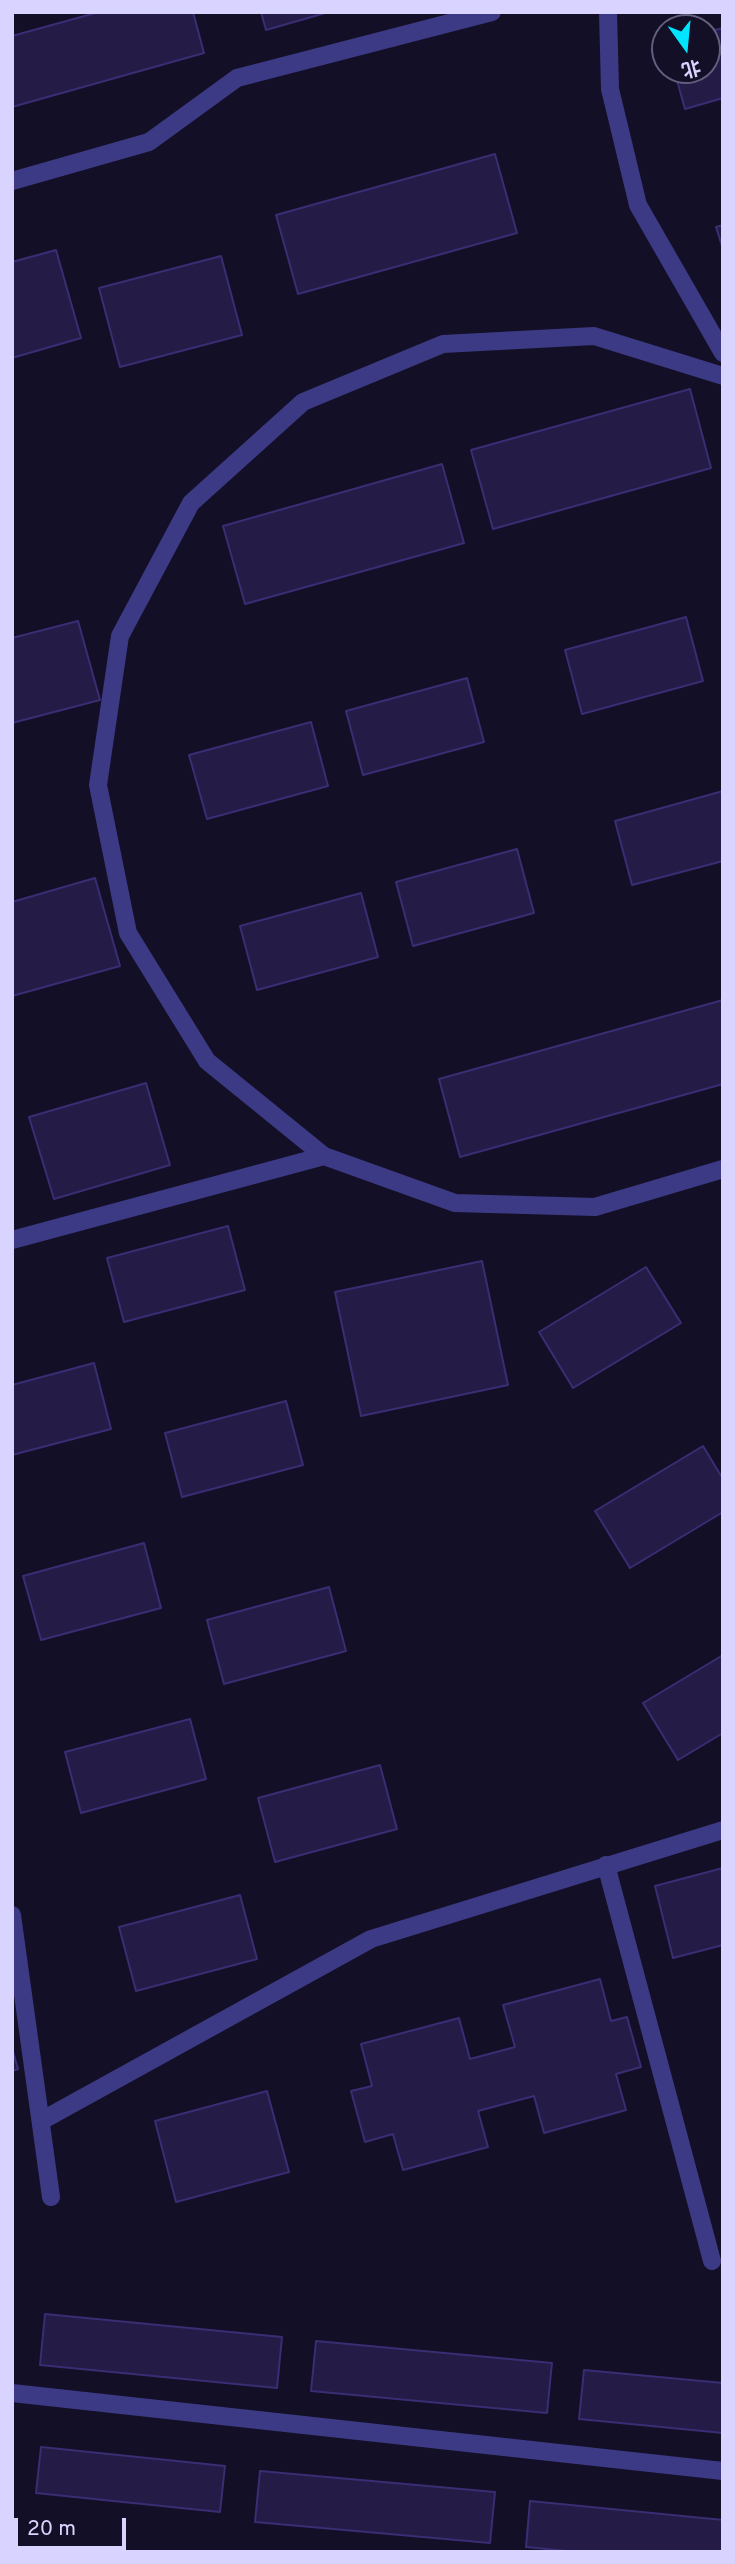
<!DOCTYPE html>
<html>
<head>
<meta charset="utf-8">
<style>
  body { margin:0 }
  #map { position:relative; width:735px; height:2564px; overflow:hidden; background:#130f26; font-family:Overpass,"Noto Sans SC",sans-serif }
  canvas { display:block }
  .frame { position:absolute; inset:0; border:14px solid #d9d4ff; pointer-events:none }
  .north { position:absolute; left:651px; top:14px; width:70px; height:70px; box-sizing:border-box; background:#130f26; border:2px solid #625e7d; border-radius:50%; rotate:165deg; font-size:19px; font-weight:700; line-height:28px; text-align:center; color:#d9d4ff }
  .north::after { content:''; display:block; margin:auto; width:24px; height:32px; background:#00e5ff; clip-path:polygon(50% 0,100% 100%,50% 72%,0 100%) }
  .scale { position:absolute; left:14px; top:2518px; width:112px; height:32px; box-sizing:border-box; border:4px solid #d9d4ff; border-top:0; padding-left:9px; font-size:21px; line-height:24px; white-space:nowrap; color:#d9d4ff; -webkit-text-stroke:5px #130f26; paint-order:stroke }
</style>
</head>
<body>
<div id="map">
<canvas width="735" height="2564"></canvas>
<div class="frame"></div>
<div class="north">北</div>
<div class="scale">20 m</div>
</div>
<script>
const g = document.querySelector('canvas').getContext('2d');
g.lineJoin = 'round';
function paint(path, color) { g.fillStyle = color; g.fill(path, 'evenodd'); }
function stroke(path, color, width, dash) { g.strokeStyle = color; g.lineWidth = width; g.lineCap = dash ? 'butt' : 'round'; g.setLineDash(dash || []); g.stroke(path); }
const building = new Path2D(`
  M99,12H193L204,53L12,107V36Z
  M261,12H329L266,30Z
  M723,28V98L685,109L674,70H707V32Z
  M495,154L517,233L298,294L276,215Z
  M723,225V249L716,227Z
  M56,250L81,338L12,358V262Z
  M221,256L242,335L120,367L99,288Z
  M690,389L711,468L493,529L471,450Z
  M442,464L464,543L245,604L223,526Z
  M686,617L703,681L582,714L565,650Z
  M78,621L100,700L12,723V638Z
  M467,678L484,742L363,775L346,711Z
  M311,722L328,786L207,819L189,755Z
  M723,791V861L632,885L615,821Z
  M517,849L534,913L413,946L396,882Z
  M95,878L120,966L12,996V902Z
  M361,893L378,957L257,990L240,926Z
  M723,1000V1084L460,1157L439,1079Z
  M146,1083L170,1165L54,1199L29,1117Z
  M228,1226L245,1290L124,1322L107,1258Z
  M482,1261L508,1385L361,1416L335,1292Z
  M646,1267L681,1323L573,1388L539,1332Z
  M94,1363L111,1429L12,1455V1385Z
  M286,1401L303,1465L182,1497L165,1433Z
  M703,1446L723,1479V1512L630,1568L595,1511Z
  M144,1543L161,1608L41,1640L23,1576Z
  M329,1587L346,1651L224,1684L207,1620Z
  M723,1655V1733L678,1760L643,1703Z
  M190,1719L206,1779L81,1813L65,1752Z
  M380,1765L397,1829L275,1862L258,1798Z
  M723,1868V1945L673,1958L655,1886Z
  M240,1895L257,1959L136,1991L119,1927Z
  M600,1979L611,2021L627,2017L641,2067L616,2074L626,2110L544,2133L534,2096L478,2111L488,2147L403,2170L393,2134L365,2142L351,2091L372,2086L361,2044L459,2018L470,2059L515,2047L503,2005Z
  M12,2048L18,2069L12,2071Z
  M267,2091L289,2172L176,2202L155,2121Z
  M45,2314L282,2337L277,2388L40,2365Z
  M316,2341L552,2363L547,2413L311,2391Z
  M584,2370L723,2383V2433L579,2419Z
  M41,2447L225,2466L220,2512L36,2493Z
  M260,2471L495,2492L490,2543L255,2522Z
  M530,2501L723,2520V2552H577L526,2547Z`);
const minor = new Path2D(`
  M608,12L610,89L638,205L723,353
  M12,181L149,142L237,78L492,12
  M723,376L594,336L443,344L303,402L191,503L120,636L98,785L128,933L207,1061L324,1156L455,1203L595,1207L723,1169
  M12,1240L324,1156
  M606,1865L712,2261
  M12,1915L51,2197
  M41,2121L371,1939L723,1830
  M12,2393L723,2471`);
paint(building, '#241b47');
stroke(building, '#3b2d73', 2);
stroke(minor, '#3d3a85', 18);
</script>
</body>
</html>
